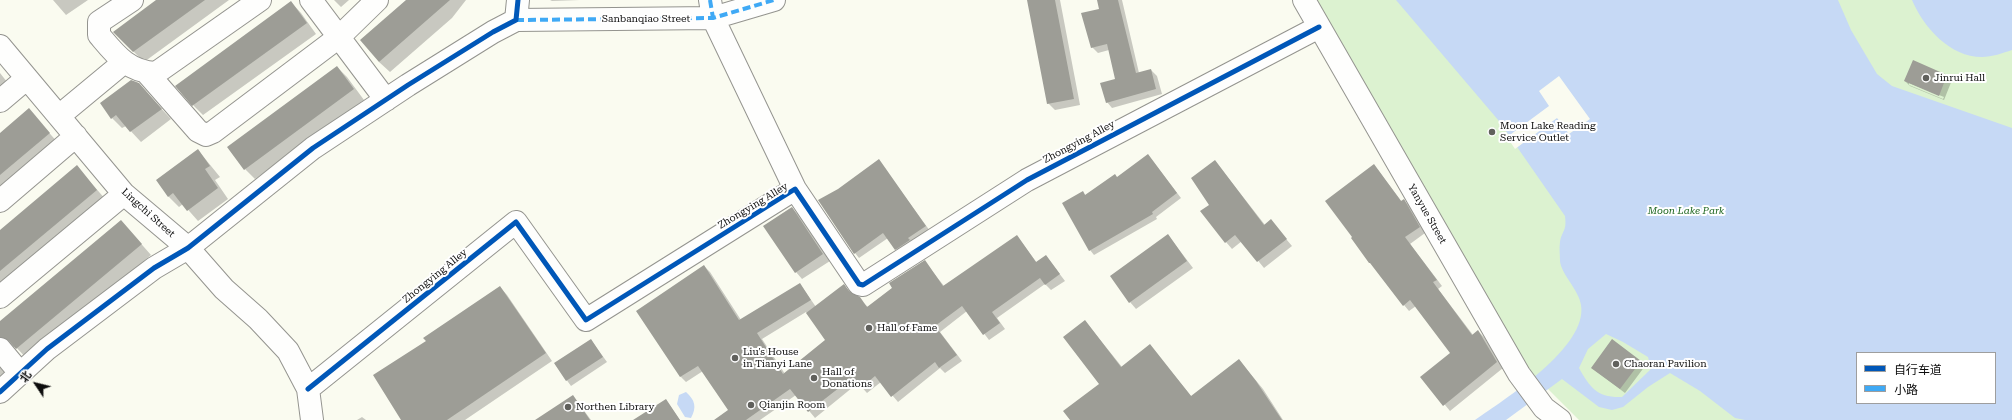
<!DOCTYPE html>
<html>
<head>
<meta charset="utf-8">
<style>
  body { margin:0 }
  #map { position:relative; width:2012px; height:420px; overflow:hidden; background:#fafbf0; font-family:"Roboto Serif","Noto Sans SC",serif }
  canvas { display:block }
  .legend { position:absolute; left:1856px; top:352px; width:140px; height:52px; box-sizing:border-box; background:#fff; border:1px solid #9e9e9e; margin:0; padding:5px 7px; list-style:none; font-size:12px; color:#0d0d0d }
  .legend li { display:flex; align-items:center; gap:8px; height:20px }
  .legend b { width:20px; border:1px solid #9e9e9e }
  .north { position:absolute; left:16px; top:364px; width:40px; height:40px; -webkit-text-stroke:3px #fff; paint-order:stroke; rotate:305deg; font-size:11px; font-weight:700; line-height:16px; text-align:center; color:#0d0d0d }
  .north::after { content:''; display:block; margin:auto; width:14px; height:18px; background:#0d0d0d; clip-path:polygon(50% 0,100% 100%,50% 72%,0 100%) }
</style>
</head>
<body>
<div id="map">
<canvas width="2012" height="420"></canvas>
<ul class="legend">
<li><b style="height:5px;background:#0057b8"></b>自行车道</li>
<li><b style="height:5px;background:#3fa9f5"></b>小路</li>
</ul>
<div class="north">北</div>
</div>
<script>
const g = document.querySelector('canvas').getContext('2d');
g.lineJoin = 'round';
function paint(path, color) { g.fillStyle = color; g.fill(path, 'evenodd'); }
function stroke(path, color, width, dash) { g.strokeStyle = color; g.lineWidth = width; g.lineCap = dash ? 'butt' : 'round'; g.setLineDash(dash || []); g.stroke(path); }
function write(font, color, halo, rows, align = 'center') {
  g.font = font + ' "Roboto Serif",serif'; g.lineWidth = 4; g.setLineDash([]); g.textBaseline = 'middle'; g.strokeStyle = halo; g.fillStyle = color; for (const [text, x, y, turn = 0] of rows) {
    g.save(); g.translate(x, y); g.rotate((+turn || 0) * Math.PI / 180); g.textAlign = isNaN(turn) ? turn : align; if (halo) g.strokeText(text, 0, 0); g.fillText(text, 0, 0); g.restore();
  }
}
const green = new Path2D(`
  M1314,0H2012V420H1579L1527,368ZM1857,353H1995V403H1857Z`);
const water = new Path2D(`
  M1396,0H1838L1851,30L1877,74L1892,86L2012,128V420H1745L1735,418L1700,391L1670,373L1648,387L1623,407L1612,410L1599,407L1562,379L1506,420H1475C1505,399 1588,347 1581,305C1579,290 1561,274 1560,261C1560,255 1559,248 1560,242C1562,230 1567,232 1565,216L1499,121ZM1606,334L1623,342L1648,357L1651,369L1622,397C1598,398 1590,388 1579,368L1588,349ZM1857,353H1995V403H1857Z
  M1912,0H2012V50C2003,53 1992,57 1982,57C1950,57 1924,28 1912,0Z
  M686,392C695,400 697,407 691,418L685,417L677,404L679,395Z`);
const pier = new Path2D(`
  M1559,76L1590,119L1569,134L1557,118L1515,149L1507,137L1549,106L1539,91Z`);
const shadow = new Path2D(`
  M53,0H88L66,15Z
  M158,0H229L144,62L114,32Z
  M334,0H349L341,7Z
  M407,0H466L452,18L390,72L379,62Z
  M550,0H580L552,1Z
  M1028,0H1060L1080,105L1055,110L1048,103Z
  M1098,0H1122L1139,73L1151,70L1157,76L1162,94L1112,108L1107,102L1116,80L1109,50L1098,53L1092,47L1100,9Z
  M291,2L301,13L316,34L203,115L193,105Z
  M1913,62L1947,76L1952,80L1944,100L1910,86L1905,81ZM1909,83L1944,97L1943,99L1909,85Z
  M337,67L347,77L364,100L255,179L245,169Z
  M0,73L11,87L0,96Z
  M138,84L171,119L141,142L126,126L122,128L112,118Z
  M29,110L59,144L0,193V134Z
  M198,150L220,177L215,180L228,199L198,221L183,204L179,207L169,197L157,180Z
  M1148,155L1181,198L1156,217L1157,219L1094,255L1090,250L1083,192L1086,196L1118,178Z
  M879,161L930,231L900,254L888,238L859,258L855,253L838,190Z
  M1215,161L1265,225L1271,221L1292,246L1264,268L1242,241L1232,249L1226,242L1210,205Z
  M1374,165L1402,202L1404,200L1410,206L1425,233L1410,244L1442,286L1438,289L1473,335L1478,331L1484,337L1503,368L1450,411L1422,377L1451,353L1416,306L1409,311L1404,305Z
  M77,167L107,201L0,290V231Z
  M792,208L799,215L830,261L802,279L796,272Z
  M121,221L151,255L27,359L16,347H8L0,353V323Z
  M1168,235L1193,268L1136,309L1130,302Z
  M1017,236L1037,263L1046,256L1065,281L1051,290L1045,284L997,318L1005,329L989,340L967,311L940,332L962,361L945,373L940,368L898,402L881,382L867,393L858,383L815,418L796,395L760,420H724L730,410L703,371L686,382L681,377L638,312L704,266L710,272L741,320L800,284L816,307L844,286L868,307L925,262L944,286ZM806,312L827,340L785,374L762,339Z
  M500,287L507,295L552,361L465,420H402L427,342Z
  M1085,321L1122,367L1150,346L1192,397L1239,360L1263,389L1283,420H1072L1100,384Z
  M591,340L607,362L571,386L555,364Z
  M1640,361L1645,366L1625,393L1592,368Z
  M0,366L7,376L0,386Z
  M573,396L591,420H537Z
  M666,400L680,420H641Z
  M362,417L366,420H357Z`);
const building = new Path2D(`
  M156,0H205L133,52L113,32Z
  M406,0H450L379,62L360,40Z
  M1027,0H1055L1074,99L1047,104Z
  M1097,0H1118L1136,73L1151,69L1156,89L1106,103L1100,83L1115,79L1107,44L1091,48L1081,13L1099,9Z
  M291,1L307,23L192,106L175,86Z
  M1913,60L1947,75L1939,96L1904,81Z
  M337,66L354,89L244,170L227,147Z
  M131,80L139,83L162,109L130,132L116,115L111,119L100,103Z
  M29,108L50,133L0,175V133Z
  M198,149L210,166L205,169L218,188L187,211L173,193L168,197L156,180Z
  M1148,154L1177,193L1152,212L1153,214L1089,251L1062,203L1083,191L1085,195L1115,174L1117,177Z
  M879,159L926,226L908,238L910,240L895,250L883,233L854,254L818,200L838,189Z
  M1215,160L1264,225L1271,219L1287,239L1257,262L1235,235L1225,243L1200,211L1209,205L1191,178Z
  M1374,164L1401,201L1404,199L1420,227L1405,237L1437,280L1433,282L1472,335L1478,330L1497,362L1443,406L1420,377L1450,353L1410,300L1403,306L1370,263H1369L1351,238L1352,237L1325,201Z
  M77,165L97,190L0,271V230Z
  M792,207L823,254L795,273L763,226Z
  M121,220L142,244L16,349L9,341L0,337V321Z
  M1168,234L1187,261L1129,303L1110,276Z
  M1017,235L1036,262L1046,255L1060,274L1045,285L1040,278L992,312L1000,323L983,335L962,306L935,326L957,355L939,368L935,362L891,397L875,376L861,388L853,377L808,412L790,389L746,420H714L728,410L698,366L680,377L636,311L704,265L739,320L800,283L811,300L757,333L783,374L825,340L806,313L844,284L849,291L860,297L867,307L892,288L889,283L925,260L943,286Z
  M500,286L546,353L447,420H401L373,375L426,341L423,338Z
  M1085,320L1121,367L1150,344L1191,396L1239,359L1256,381L1282,420H1070L1063,411L1099,384L1063,337Z
  M591,339L603,357L566,381L554,363Z
  M1612,339L1641,361L1620,389L1591,368Z
  M573,395L590,420H535Z
  M666,399L680,420H633Z`);
const minor = new Path2D(`
  M132,0L99,22V35C115,54 128,72 156,73L260,0
  M311,0L386,100
  M710,0L713,18L795,189
  M1304,0L1519,374L1544,408L1560,420
  M516,20L518,0
  M0,46L124,194L188,248L224,289L258,319L288,351L308,389L312,420
  M147,73L198,131L206,135L213,132L339,37L377,0
  M0,101L26,79
  M59,116L123,63
  M0,201L76,136
  M0,297L124,194
  M0,349L20,373
  M308,389L516,222L586,320L795,189L859,284L863,285L1027,180L1319,27
  M0,392L47,349L154,268L188,248L313,148L408,85L493,32L516,20L713,18L774,0`);
const quiet = new Path2D(`
  M710,0L713,18
  M516,20L713,18L774,0`);
const cycleway = new Path2D(`
  M308,389L516,222L586,320L795,189L859,284L863,285L1027,180L1319,27
  M0,392L47,349L154,268L188,248L313,148L408,85L493,32L516,20L518,0`);
const markers = [
  [1926,78,4,"#60605c"],
  [1492,132,4,"#60605c"],
  [869,328,4,"#60605c"],
  [735,358,4,"#60605c"],
  [1616,364,4,"#60605c"],
  [814,378,4,"#60605c"],
  [751,405,4,"#60605c"],
  [568,407,4,"#60605c"]
];
const streetNames = [
  ["Sanbanqiao Street",646,19],
  ["Zhongying Alley",1079,142,-28],
  ["Zhongying Alley",753,206,-31],
  ["Lingchi Street",148,213,42],
  ["Yanyue Street",1427,214,60],
  ["Zhongying Alley",435,276,-39]
];
const poiNames = [
  ["Jinrui Hall",1934,78],
  ["Moon Lake Reading",1500,126],
  ["Service Outlet",1500,138],
  ["Hall of Fame",877,328],
  ["Liu's House",743,352],
  ["in Tianyi Lane",743,364],
  ["Chaoran Pavilion",1624,364],
  ["Hall of",822,372],
  ["Donations",822,384],
  ["Qianjin Room",759,405],
  ["Northen Library",576,407]
];
const parkNames = [
  ["Moon Lake Park",1686,211]
];
paint(green, '#dcf2d0');
paint(water, '#c6d9f5');
paint(pier, '#fafbf0');
paint(shadow, '#0003');
paint(building, '#9d9d96');
stroke(minor, '#94948f', 24);
stroke(minor, '#fefefd', 22);
stroke(quiet, '#3fa9f5', 4, [8, 4]);
stroke(cycleway, '#0057b8', 5);
for (const [x, y, r, color] of markers) { const dot = new Path2D(); dot.arc(x, y, r, 0, 2 * Math.PI); g.fillStyle = color; g.fill(dot); stroke(dot, '#fff', 1.5); }
write('10px', '#0d0d0d', '#fff', streetNames);
write('10px', '#0d0d0d', '#fff', poiNames, 'left');
write('italic 10px', '#1c651e', '#fff', parkNames);
</script>
</body>
</html>
